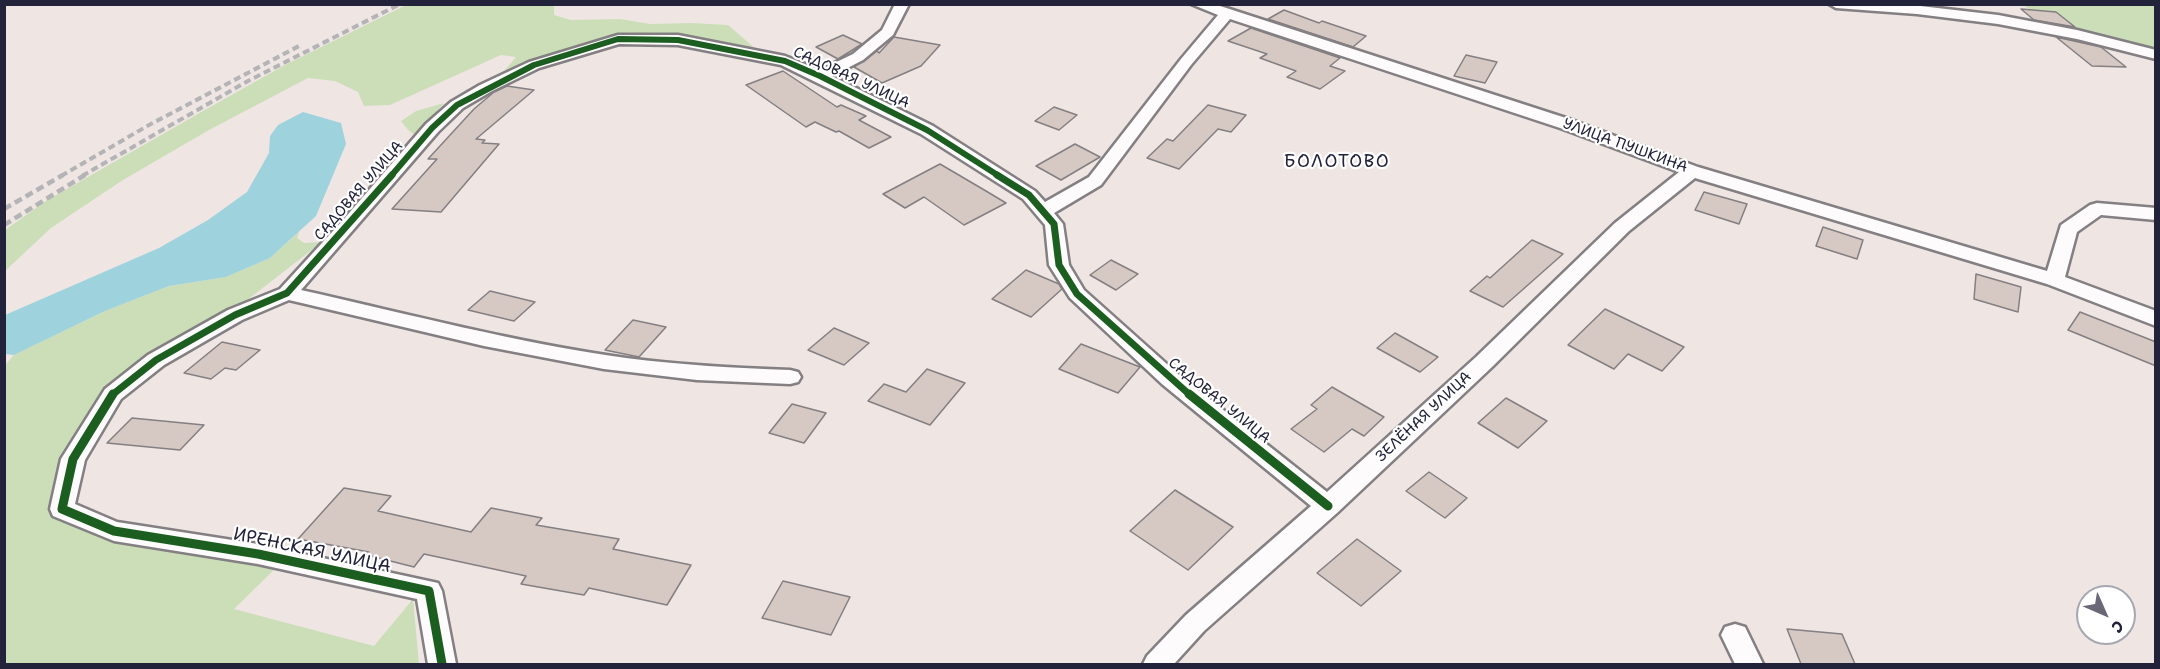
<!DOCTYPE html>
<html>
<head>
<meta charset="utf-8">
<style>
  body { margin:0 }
  #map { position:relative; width:2160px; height:669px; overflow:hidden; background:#efe6e3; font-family:"Shantell Sans",sans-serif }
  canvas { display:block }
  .frame { position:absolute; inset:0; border:6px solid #22223b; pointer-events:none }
  .north { position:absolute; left:2076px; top:585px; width:60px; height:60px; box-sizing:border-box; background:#fff; border:2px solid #a7a7b1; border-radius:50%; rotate:135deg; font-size:16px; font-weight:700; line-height:24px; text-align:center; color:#22223b }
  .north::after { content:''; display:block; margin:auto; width:21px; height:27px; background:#6a6776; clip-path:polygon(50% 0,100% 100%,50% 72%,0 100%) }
</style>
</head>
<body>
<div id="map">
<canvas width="2160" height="669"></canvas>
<div class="frame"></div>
<div class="north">С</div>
</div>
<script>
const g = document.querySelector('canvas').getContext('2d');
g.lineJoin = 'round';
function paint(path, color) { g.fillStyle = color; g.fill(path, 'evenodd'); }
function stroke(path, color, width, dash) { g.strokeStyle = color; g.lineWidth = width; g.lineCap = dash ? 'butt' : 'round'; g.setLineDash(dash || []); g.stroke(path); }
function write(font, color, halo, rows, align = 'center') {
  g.font = font + ' "Shantell Sans",sans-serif'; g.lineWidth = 4.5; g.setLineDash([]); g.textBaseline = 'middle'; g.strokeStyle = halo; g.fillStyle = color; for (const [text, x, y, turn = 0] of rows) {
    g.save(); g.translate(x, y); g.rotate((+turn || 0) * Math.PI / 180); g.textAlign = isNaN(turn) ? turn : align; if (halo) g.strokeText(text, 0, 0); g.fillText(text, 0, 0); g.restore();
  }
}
const green = new Path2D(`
  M406,5H554V15L571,20L620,19L650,24L691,23L728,25L758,51L622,35L545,57L491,78L505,70L516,57L501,55L390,105L364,106L358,92L335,81L308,78L209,130L123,180L51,228L5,271V230L46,201L203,111L285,65Z
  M2023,5H2155V52L2049,22Z
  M444,103L415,135L408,130L401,121L416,111Z
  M299,232L297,238L304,243L322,242L229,314L106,394L61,459L52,514L284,560L234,609L374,646L413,599L419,664H5V365L14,355L105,311L169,286L226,277L270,258Z`);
const water = new Path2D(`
  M303,112L341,123L346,144L316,216L270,258L226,277L169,286L105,311L14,355L5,354V315L159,248L208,220L247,192L269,153L270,136L278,125Z`);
const building = new Path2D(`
  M2021,9L2056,12L2075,27L2034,20Z
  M1284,10L1319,23L1322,21L1366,36L1353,47L1268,19Z
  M1251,28L1340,58L1330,66L1345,71L1320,89L1287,77L1296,71L1260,58L1267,54L1228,41Z
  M843,35L862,44L838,59L816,47Z
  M894,37L940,45L921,66L882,83L854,67L877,51L879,53Z
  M2056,37L2101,47L2126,67L2092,66Z
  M1466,55L1497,62L1485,83L1454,76Z
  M783,71L837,107L841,105L866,116L859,120L891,137L869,148L839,131L836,132L815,122L806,127L746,85Z
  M507,86L534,90L476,139L485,140L482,143L499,144L441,212L392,209L437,159H428L474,109L494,92Z
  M1208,105L1246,115L1231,132L1218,129L1179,169L1147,158L1167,139L1173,141Z
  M1054,107L1077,115L1059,130L1035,121Z
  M1075,144L1100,157L1061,180L1036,166Z
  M940,164L986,191L1006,203L964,225L924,197L905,208L883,194Z
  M1704,192L1747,204L1739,224L1695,210Z
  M1823,227L1863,240L1857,259L1816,246Z
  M1532,240L1563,254L1503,307L1470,291L1487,276L1490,278Z
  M1111,260L1138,274L1116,290L1090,275Z
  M1026,270L1059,284L1062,289L1031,317L992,299Z
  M1976,274L2021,287L2018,312L1974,299Z
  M490,291L535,302L514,321L468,310Z
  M1605,309L1684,347L1662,371L1628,354L1614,369L1568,345Z
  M2080,312L2156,342V366L2068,330Z
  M633,320L666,327L639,357L605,350Z
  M834,328L869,343L844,365L808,350Z
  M1395,333L1438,357L1420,372L1377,348Z
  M222,342L260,350L236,370L225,368L211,379L184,373Z
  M1081,344L1140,367L1118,393L1059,369Z
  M927,369L965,383L930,425L868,401L884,384L906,392Z
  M1332,387L1384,417L1364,436L1352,429L1324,452L1291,429L1317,409L1311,405Z
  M1506,398L1547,421L1518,448L1478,423Z
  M792,404L826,413L804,443L769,433Z
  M132,418L204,425L180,450L107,443Z
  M1429,472L1467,498L1445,518L1406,491Z
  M344,488L391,496L378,511L471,532L491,508L542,518L536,525L619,539L613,549L691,565L667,605L589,588L584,595L521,584L526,576L424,554L414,567L367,555L369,552L298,539Z
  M1175,490L1233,527L1188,570L1130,531Z
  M1357,539L1401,571L1361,606L1317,573Z
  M783,581L850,597L831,635L762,618Z
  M1787,629L1842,634L1855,664H1801Z`);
const minor = new Path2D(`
  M895,4H909L893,35L863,60L832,76L933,126L1035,191L1045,202L1089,177L1181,59L1218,15L1191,4H1214L1572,120L1698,167L2047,271L2061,225L2090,205L2097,203L2156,208V220L2101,215L2077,232L2065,277L2156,311V326L2047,284L1695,178L1629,231L1492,367L1337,513L1204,631L1174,664H1143L1147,656L1186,615L1311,506L1162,384L1070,298L1049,265L1045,225L1023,199L921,134L781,65L678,45L619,44L539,68L492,91L463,108L438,132L301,290C409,314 517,343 626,358C681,365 735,368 790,370L798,372L801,377L798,382L790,384L697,380L604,369L484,346L289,300L242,320L164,365L121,399L85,460L75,504L117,522L258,544L438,583L442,591L456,664H428L417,599L258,564L114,541L53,516L50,509L61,459L105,389L148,355L228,310L280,289L343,220L426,124L451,102L480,85L529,62L618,35H678L785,56L820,70L853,54L882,30ZM1230,19L1560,128L1679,172L1615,223L1476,357L1327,492L1178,374L1084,290L1069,265L1063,224L1054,213L1101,185L1191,65Z
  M1829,4H1903L1998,15L2077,30L2156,50V59L2077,39L1998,24L1917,14L1836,8Z
  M1735,624L1745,627L1763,664H1735L1721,635L1725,627Z`);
const railFar1 = new Path2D(`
  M61,176L149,125L299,46
  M82,176L248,81L400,4`);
const rail = new Path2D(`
  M4,209L63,175
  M4,225L85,175`);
const cyclewayFar2 = new Path2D(`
  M391,176L432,128L457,105L534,65L618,39L678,40L785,61L820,76L927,130L999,176`);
const cyclewayFar1 = new Path2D(`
  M997,175L1029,195L1054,224L1059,265L1077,294L1190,395
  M112,395L156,360L235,315L287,293L392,175`);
const cycleway = new Path2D(`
  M113,394L73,459L62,509L114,531L258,554L429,591L442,664
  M1189,394L1328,506`);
const streetNames = [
  ["САДОВАЯ УЛИЦА",851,78,25],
  ["УЛИЦА ПУШКИНА",1625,146,20],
  ["САДОВАЯ УЛИЦА",359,191,-49],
  ["САДОВАЯ УЛИЦА",1219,401,39],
  ["ЗЕЛЁНАЯ УЛИЦА",1424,417,-43]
];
const quarterNames = [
  ["БОЛОТОВО",1337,162]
];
const nearStreetnames = [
  ["ИРЕНСКАЯ УЛИЦА",312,551,12]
];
paint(green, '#cbdeb8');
paint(water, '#9ed2dc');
paint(building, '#d6c8c3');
stroke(building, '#837f82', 1.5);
stroke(minor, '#837f82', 5);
paint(minor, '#fdfbfb');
stroke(railFar1, '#b4b3b6', 4, [7, 4]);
stroke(rail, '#b4b3b6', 4.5, [8, 4.5]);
stroke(cyclewayFar2, '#1b5e20', 6);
stroke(cyclewayFar1, '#1b5e20', 7);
stroke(cycleway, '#1b5e20', 9);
write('15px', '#22223b', '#fff', streetNames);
g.letterSpacing = '1.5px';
write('18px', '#22223b', '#fff', quarterNames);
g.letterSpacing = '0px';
write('18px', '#22223b', '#fff', nearStreetnames);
</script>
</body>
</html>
